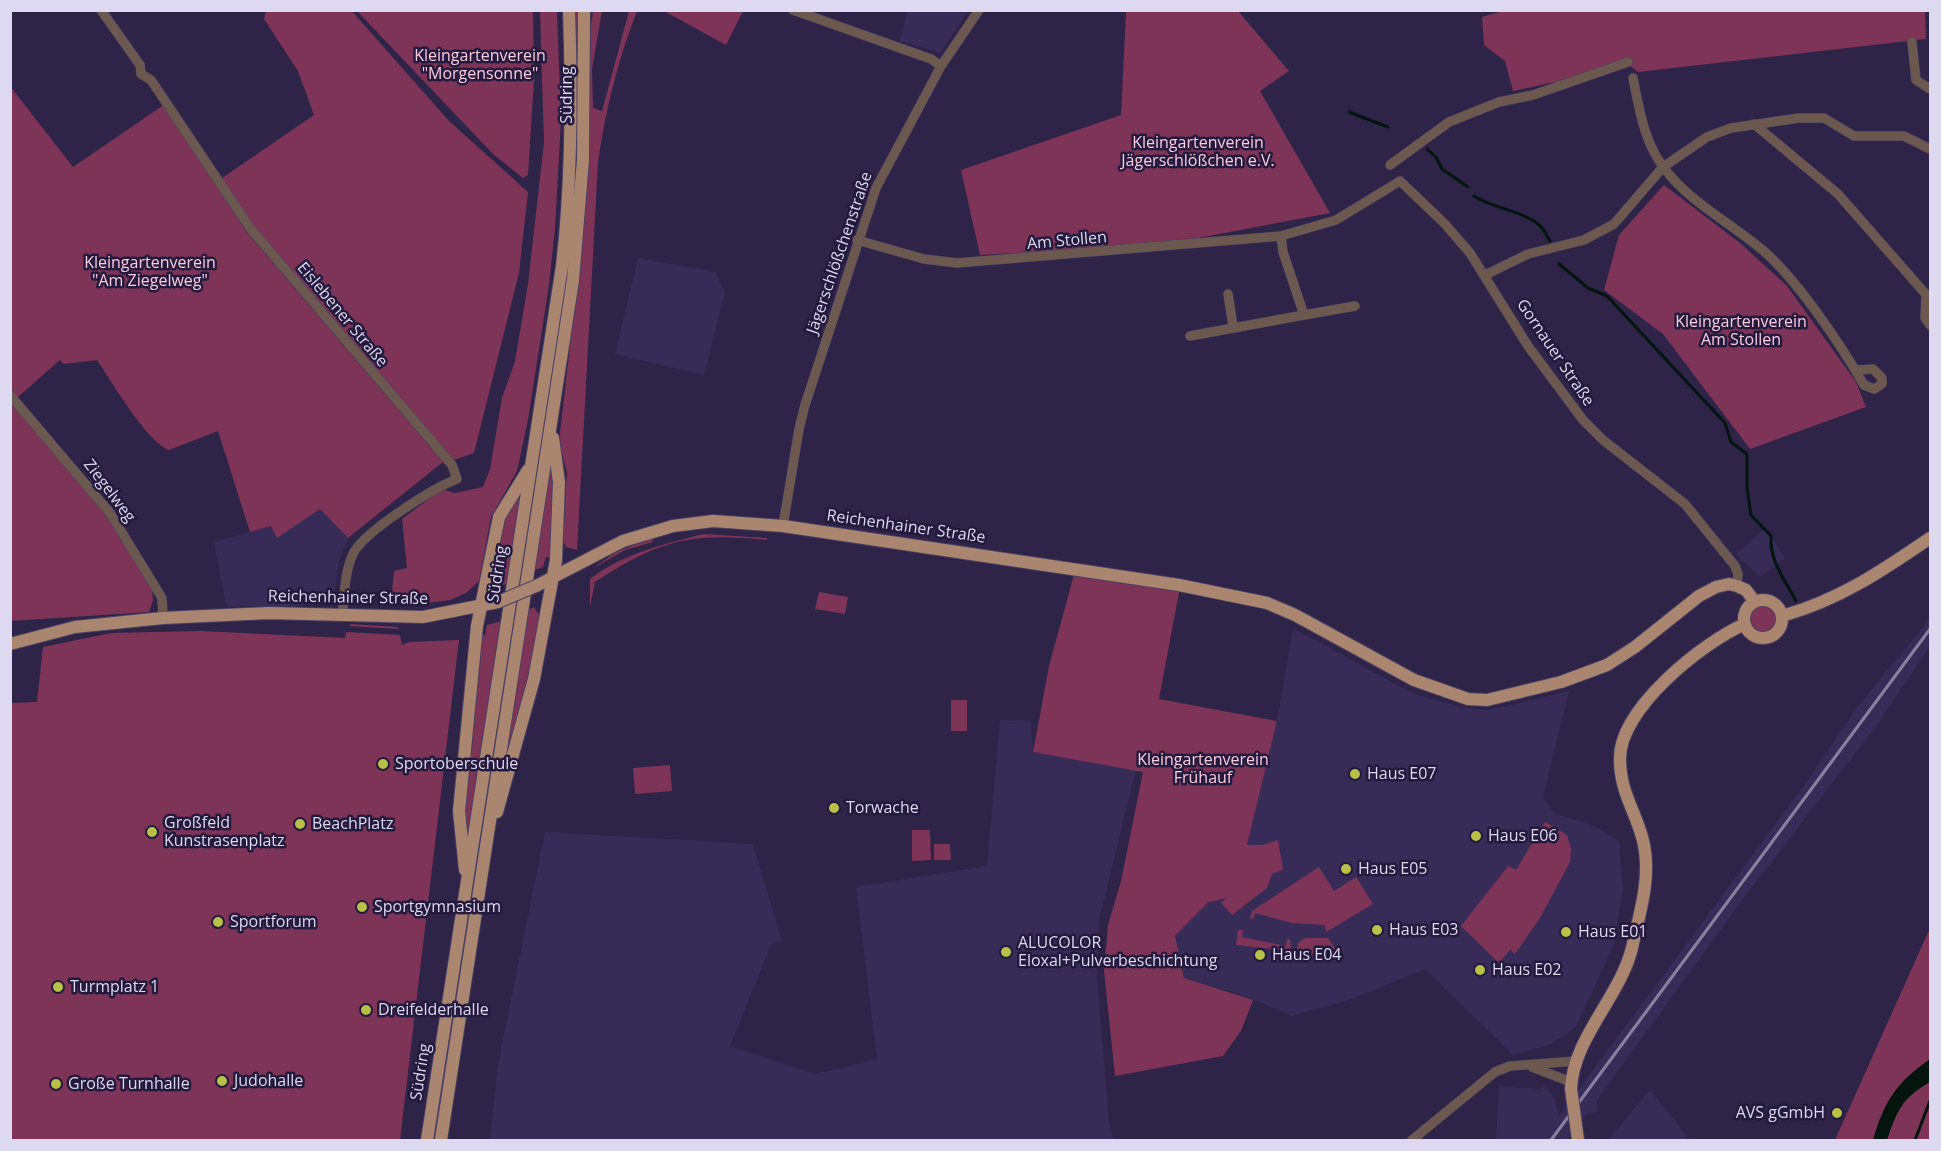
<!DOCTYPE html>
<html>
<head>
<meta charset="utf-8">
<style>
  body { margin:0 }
  #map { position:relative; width:1941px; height:1151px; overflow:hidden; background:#2d2448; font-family:"Open Sans",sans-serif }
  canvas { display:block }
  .frame { position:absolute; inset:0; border:12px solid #dcd9f0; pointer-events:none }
</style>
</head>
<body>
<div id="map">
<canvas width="1941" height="1151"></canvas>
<div class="frame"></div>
</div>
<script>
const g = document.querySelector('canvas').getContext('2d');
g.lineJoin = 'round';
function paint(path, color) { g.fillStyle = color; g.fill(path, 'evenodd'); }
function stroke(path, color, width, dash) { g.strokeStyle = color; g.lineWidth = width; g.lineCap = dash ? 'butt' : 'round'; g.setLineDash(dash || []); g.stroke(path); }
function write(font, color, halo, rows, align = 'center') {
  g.font = font + ' "Open Sans",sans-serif'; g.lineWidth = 5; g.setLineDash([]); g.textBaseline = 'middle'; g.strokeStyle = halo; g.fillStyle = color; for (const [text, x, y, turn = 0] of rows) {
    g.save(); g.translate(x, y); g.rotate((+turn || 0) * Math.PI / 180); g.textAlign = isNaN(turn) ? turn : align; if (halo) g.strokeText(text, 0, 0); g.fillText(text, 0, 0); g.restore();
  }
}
const built = new Path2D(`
  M908,11V10L968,11L940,53L899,41Z
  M638,258L715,272L725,292L704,375L615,354Z
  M320,509L348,538L339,560L334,597L329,602L295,606H226L214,542L272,526L277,537Z
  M1765,528L1785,558L1760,577L1736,554Z
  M1930,619V647L1876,726L1743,899L1597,1100L1598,1111L1586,1115L1567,1140H1496L1499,1086L1541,1089L1544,1085L1555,1100L1559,1116L1808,780L1858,706Z
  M1293,628L1412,693L1464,708L1490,710L1569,691L1543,797L1555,814L1590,824L1619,841L1623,888L1614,944L1576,1027L1552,1044L1513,1055L1425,969L1349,1000L1292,1016L1242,995L1184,978L1175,936L1210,902L1244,856L1277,721Z
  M1000,720L1031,721L1033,752L1136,770L1099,920L1097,977L1109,1122L1113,1140H490L498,1064L545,832L753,844L782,941L771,945L730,1046L815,1074L842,1068L877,1059L856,887L987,866Z
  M1650,1090L1690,1140H1608Z`);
const green = new Path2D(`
  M351,10L449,121L528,192L519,273L474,453L454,460C372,370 286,280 222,178L314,115L298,71L264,19L266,11Z
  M1507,10L1925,11L1926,39L1638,72L1630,66L1513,91L1505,61L1484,45L1482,17Z
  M357,11H533L534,80L528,175L523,178L493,154Z
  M540,11H557L561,120L555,228L549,285L528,420L517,471L491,517L479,581L466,593L450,600L420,604L391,603L394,571L407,568L402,519L442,489L455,493L483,487L490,469L502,398L515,361L528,284L544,142Z
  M573,11H577L580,126L569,275L522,578H519L564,286Z
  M593,11H602L592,69L593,108L602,111L629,11H637C618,60 605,110 598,163L577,550L566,547L563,540L567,473L559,442L583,231L588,156L589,38Z
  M664,11H743L726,45Z
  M1126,11H1238L1289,71L1260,91L1330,213L1161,245L980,255L961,170L1121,115Z
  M10,86L73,167L165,104L245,230L443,462L348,538L320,509L277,538L271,526L250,532L218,431L169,450C146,441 112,382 97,360L64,364L60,360L18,397L10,388Z
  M1664,185L1740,243L1787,286L1856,382L1866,407L1750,449L1663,334L1604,290L1619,235Z
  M10,399L58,454L109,520L152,588L153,600L149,612L11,621Z
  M550,461L552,462L555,502L550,558L546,557L543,567L533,571Z
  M523,483L509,583L500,586L494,580L493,573L502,521Z
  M703,534L767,538V540C691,532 659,540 595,582L590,607V579C624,553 662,545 703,534Z
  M652,538L653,542L625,550L592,569L616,552Z
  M1075,571L1180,587L1159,699L1277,721L1247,845H1263L1278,840L1283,870L1272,874L1267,888L1232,915L1221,903L1226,898L1209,902L1175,936L1184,978L1253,1000L1241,1031L1223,1056L1115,1076L1104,971L1108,925L1121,881L1143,772L1033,752L1049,666Z
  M819,592L848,597L845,614L815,609Z
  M1744 619a19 19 0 1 1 38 0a19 19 0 1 1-38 0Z
  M534,607L541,618L535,662L501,782L528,610Z
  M502,621L468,845L463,830L482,635H485L487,625Z
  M351,624L397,627L399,629L349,626Z
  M201,631L345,638L346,632L400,635L402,645L409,642L459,640L400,1140H11V703L37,702L43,647L111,633Z
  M951,700H967V731H951Z
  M670,765L672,791L635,794L633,768Z
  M1545,822L1567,835L1571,849L1570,862L1540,918L1515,954L1510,950L1499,963L1461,926L1508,866L1516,870Z
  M912,830H930L931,860L912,861Z
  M934,844H950L951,860H934Z
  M1319,867L1334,891L1356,877L1373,904L1326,932L1325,925L1292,923L1255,913L1253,919L1250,918L1252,911Z
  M1930,928V1140H1835Z
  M1238,930H1243L1242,937L1286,946L1287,939H1290L1291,951L1236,945Z
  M1305,938H1328L1341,957L1297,952L1298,943Z`);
const water = new Path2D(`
  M1930,1059V1082C1902,1098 1897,1111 1887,1140H1873C1885,1100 1896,1083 1930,1059Z`);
const stream = new Path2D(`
  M1349,112L1388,127
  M1427,149L1436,157L1442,169L1468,187
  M1474,196C1492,208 1528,213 1539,225C1544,229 1547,236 1550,241
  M1559,264L1588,288L1607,296L1725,423L1731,442L1747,454V488L1751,515L1771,536C1769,560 1785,580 1796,601
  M1915,1140L1930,1101`);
const minor = new Path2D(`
  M101,10L140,65L141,74L151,80L250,228L452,465L457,479C433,488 367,530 354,552C344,571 345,595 342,616
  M793,10L931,59L941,66
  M1912,42L1916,80L1930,89
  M1633,78C1639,108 1644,142 1664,168C1690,203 1733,224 1766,253C1800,284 1841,345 1864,385L1874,389L1882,384V378L1873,369L1856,370
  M1754,124L1838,194L1930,299
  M1390,165L1449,122L1499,102L1533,95L1628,62
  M857,240L924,259L957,263L1281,236L1336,220L1400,181L1444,223L1470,253L1528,346L1583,420L1603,440L1685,504L1735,566L1738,574L1737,586
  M1485,275L1528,254L1584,240L1614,224L1663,167L1707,137L1731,128L1799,118H1824L1854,136H1904L1930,149
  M1228,294L1233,326
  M1926,296L1925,318L1930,325
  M1304,315L1355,306
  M1190,336L1304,315L1283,252L1281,236
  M10,395L110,513L162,598L163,618
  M783,526L799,429L805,405L876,188L941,66L979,10
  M1532,1067L1571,1082
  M1412,1140L1495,1072L1510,1066L1577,1061`);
const major = new Path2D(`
  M536,586L623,541L673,526L713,521L783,526L1179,585L1267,603L1295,615L1414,680L1468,699L1487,700L1561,682L1607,665L1635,647L1699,596L1716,587L1729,584L1737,586L1746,590L1755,602
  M1744 619a19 19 0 1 1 38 0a19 19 0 1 1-38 0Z
  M1782,616C1839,600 1882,571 1930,538
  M10,644L75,627L163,618L269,613L423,617L498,602
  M497,812L534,679L556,560L559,482L553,438
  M465,870L459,811L477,626L499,517L528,470
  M1571,1089C1573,1038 1620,997 1632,948C1639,915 1651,880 1644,845C1638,814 1620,795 1620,759C1619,709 1703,642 1745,624
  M1576,1125L1578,1140
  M427,1140L562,266C572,181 572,96 569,10
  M441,1140L573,280L583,160L584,10`);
const rail = new Path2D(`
  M1551,1140L1930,629`);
const majorBridge = new Path2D(`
  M498,602L536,586
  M1571,1089L1576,1125`);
const markers = [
  [383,764,6,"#b9c046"],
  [1355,774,6,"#b9c046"],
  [834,808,6,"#b9c046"],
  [300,824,6,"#b9c046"],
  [152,832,6,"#b9c046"],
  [1476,836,6,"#b9c046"],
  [1346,869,6,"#b9c046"],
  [362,907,6,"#b9c046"],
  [218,922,6,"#b9c046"],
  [1377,930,6,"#b9c046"],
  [1566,932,6,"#b9c046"],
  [1006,952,6,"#b9c046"],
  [1260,955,6,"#b9c046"],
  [1480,970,6,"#b9c046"],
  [58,987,6,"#b9c046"],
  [366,1010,6,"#b9c046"],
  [222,1081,6,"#b9c046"],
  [56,1084,6,"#b9c046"],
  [1837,1113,6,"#b9c046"]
];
const parkNames = [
  ["Kleingartenverein",480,56],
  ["\"Morgensonne\"",480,74],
  ["Kleingartenverein",1198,143],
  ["Jägerschlößchen e.V.",1198,161],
  ["Kleingartenverein",150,263],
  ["\"Am Ziegelweg\"",150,281],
  ["Kleingartenverein",1741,322],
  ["Am Stollen",1741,340],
  ["Kleingartenverein",1203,760],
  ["Frühauf",1203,778]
];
const streetNames = [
  ["Südring",567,95,-90],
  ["Am Stollen",1067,241,-5],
  ["Jägerschlößchenstraße",840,253,-71],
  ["Eislebener Straße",342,315,50],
  ["Gornauer Straße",1555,353,56],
  ["Ziegelweg",109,491,53],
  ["Reichenhainer Straße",906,527,8],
  ["Südring",498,574,-81],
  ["Reichenhainer Straße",348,598,1],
  ["Südring",421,1072,-81]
];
const poiNames = [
  ["Sportoberschule",395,764],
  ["Haus E07",1367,774],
  ["Torwache",846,808],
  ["Großfeld",164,823],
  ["Kunstrasenplatz",164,841],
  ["BeachPlatz",312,824],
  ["Haus E06",1488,836],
  ["Haus E05",1358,869],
  ["Sportgymnasium",374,907],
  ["Sportforum",230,922],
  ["Haus E03",1389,930],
  ["Haus E01",1578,932],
  ["ALUCOLOR",1018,943],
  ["Eloxal+Pulverbeschichtung",1018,961],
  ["Haus E04",1272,955],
  ["Haus E02",1492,970],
  ["Turmplatz 1",70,987],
  ["Dreifelderhalle",378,1010],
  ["Judohalle",234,1081],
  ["Große Turnhalle",68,1084],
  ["AVS gGmbH",1825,1113,"right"]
];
paint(built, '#362c57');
paint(green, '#7d3457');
paint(water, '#04140f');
stroke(stream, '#04140f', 3);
stroke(minor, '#494163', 10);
stroke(major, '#494163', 14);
stroke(minor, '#6b594f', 9);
stroke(major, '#aa8670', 12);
stroke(rail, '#87819e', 3);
stroke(majorBridge, '#494163', 14, []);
stroke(majorBridge, '#aa8670', 12);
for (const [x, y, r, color] of markers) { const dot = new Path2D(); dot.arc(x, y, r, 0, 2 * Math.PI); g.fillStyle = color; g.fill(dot); stroke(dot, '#231a3d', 2); }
write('16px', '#fcc9dd', '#231a3d', parkNames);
write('16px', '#dcd9f0', '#231a3d', streetNames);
write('16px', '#dcd9f0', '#231a3d', poiNames, 'left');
</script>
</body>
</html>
